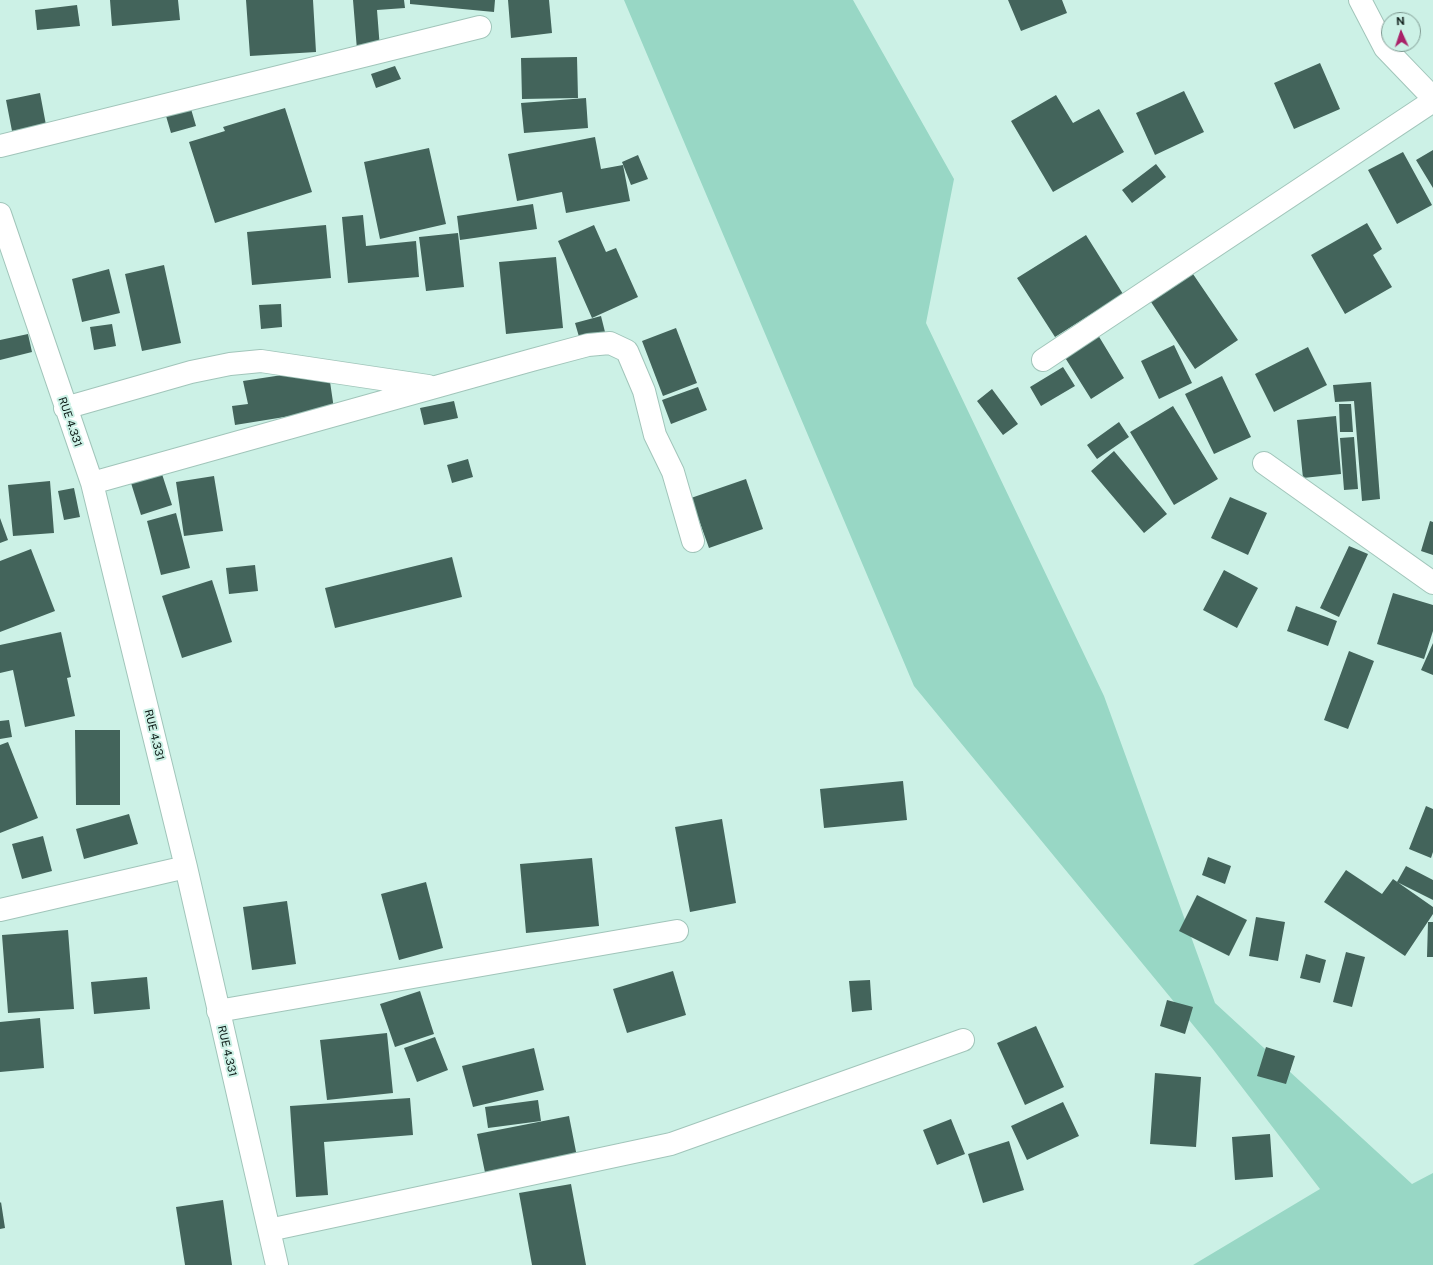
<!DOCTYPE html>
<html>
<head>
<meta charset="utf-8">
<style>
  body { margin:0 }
  #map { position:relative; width:1433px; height:1265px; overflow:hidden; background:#ccf1e6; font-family:"Public Sans",sans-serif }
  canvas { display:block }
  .north { position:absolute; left:1381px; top:12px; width:40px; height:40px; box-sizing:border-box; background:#ccf1e6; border:1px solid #809b93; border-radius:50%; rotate:357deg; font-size:11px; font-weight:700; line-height:16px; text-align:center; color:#0d1b17 }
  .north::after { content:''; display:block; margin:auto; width:14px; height:18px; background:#a92168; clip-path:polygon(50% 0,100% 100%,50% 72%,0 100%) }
</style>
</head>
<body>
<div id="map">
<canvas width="1433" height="1265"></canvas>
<div class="north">N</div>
</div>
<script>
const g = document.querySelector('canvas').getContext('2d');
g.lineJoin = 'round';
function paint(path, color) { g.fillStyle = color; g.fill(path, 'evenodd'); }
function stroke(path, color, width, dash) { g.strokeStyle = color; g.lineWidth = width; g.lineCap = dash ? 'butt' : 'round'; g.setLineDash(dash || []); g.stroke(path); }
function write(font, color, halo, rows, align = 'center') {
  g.font = font + ' "Public Sans",sans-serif'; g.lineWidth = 4; g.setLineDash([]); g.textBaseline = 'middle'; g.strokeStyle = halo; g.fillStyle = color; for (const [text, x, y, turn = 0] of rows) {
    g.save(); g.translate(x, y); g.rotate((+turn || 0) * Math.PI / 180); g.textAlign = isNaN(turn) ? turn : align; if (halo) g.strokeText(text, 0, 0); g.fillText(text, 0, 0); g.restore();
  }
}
const green = new Path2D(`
  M624,0H853L954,179L926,323L1104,696L1215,1003L1412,1184L1433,1173V1265H1193L1320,1189L1212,1048L914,686Z`);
const building = new Path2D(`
  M110,0H178L180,20L112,26Z
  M246,0H313L316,52L250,56Z
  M353,0H404L405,8L377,10L380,49L357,50Z
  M410,0H495L494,12L410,4Z
  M508,0H549L552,33L511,38Z
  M1008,0H1062L1067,13L1021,31Z
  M77,5L80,26L37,30L35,10Z
  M577,57L578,98L522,99L521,58Z
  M1320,63L1340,109L1294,129L1274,83Z
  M395,66L401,79L376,88L371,74Z
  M1184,91L1204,132L1155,155L1136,113Z
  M40,93L46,125L12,131L6,100Z
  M1056,95L1073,123L1099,109L1124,152L1053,192L1011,121Z
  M586,98L588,128L524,133L521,103Z
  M285,108L312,192L215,223L189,142L225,131L223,127Z
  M191,109L196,126L171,133L166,116Z
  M595,137L601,169L623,165L630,201L566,213L562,192L517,201L508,154Z
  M429,148L446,224L380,239L364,162Z
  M1433,150V188L1416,160Z
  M1403,152L1432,205L1397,224L1368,170Z
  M638,155L648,179L631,185L622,162Z
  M1156,164L1166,177L1132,203L1122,190Z
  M533,204L537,229L460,240L457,216Z
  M363,215L366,246L416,241L419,277L348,283L342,217Z
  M1367,223L1382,249L1373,255L1392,287L1345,314L1311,255Z
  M326,225L331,278L252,285L247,232Z
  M594,225L606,252L616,248L638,297L592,318L558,241Z
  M458,233L464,287L426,291L419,237Z
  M1086,235L1123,294L1055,337L1017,278Z
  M556,257L563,328L506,334L499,262Z
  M164,265L181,343L142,351L125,274Z
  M109,269L120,313L82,322L72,279Z
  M1193,274L1238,340L1195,369L1151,302Z
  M281,304L282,327L261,329L259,305Z
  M601,316L607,340L582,347L575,323Z
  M112,324L116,346L94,350L90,327Z
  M676,328L697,383L663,396L642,341Z
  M28,334L32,352L0,360V340Z
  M1098,335L1124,378L1091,399L1064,356Z
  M1174,345L1192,383L1159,399L1141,361Z
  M1308,347L1327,385L1274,412L1255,374Z
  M1063,367L1075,386L1041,406L1030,387Z
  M328,368L334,409L235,425L232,406L248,404L243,381Z
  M1222,376L1251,437L1214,454L1185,394Z
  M1371,382L1380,499L1362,501L1354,401L1335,402L1333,385Z
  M698,387L707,410L671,424L662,400Z
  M992,389L1018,424L1003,435L977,401Z
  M454,401L458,418L424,425L420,408Z
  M1339,404H1351L1353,432H1340Z
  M1173,406L1218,479L1174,505L1130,432Z
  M1336,416L1341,474L1303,478L1297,420Z
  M1119,422L1129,437L1097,459L1087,445Z
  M1354,437L1358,489L1344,490L1340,438Z
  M1114,451L1167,514L1144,533L1091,471Z
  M468,459L473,477L452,483L447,465Z
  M162,474L172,505L141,515L131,483Z
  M214,476L223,531L184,536L176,482Z
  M746,479L763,529L709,548L691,498Z
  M50,481L54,533L13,536L8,485Z
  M74,488L80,517L64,520L58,491Z
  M1230,497L1267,513L1248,555L1211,538Z
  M176,513L190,568L161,575L147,521Z
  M0,518L8,540L0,543Z
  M1430,521L1433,522V555L1421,551Z
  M1349,546L1368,554L1339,617L1320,608Z
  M31,549L55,611L0,632V561Z
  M452,557L462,597L335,628L325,588Z
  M255,565L258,591L229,594L226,568Z
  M1224,570L1258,588L1237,628L1203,610Z
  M212,580L232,642L182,658L162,596Z
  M1393,593L1433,605V631L1424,659L1377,644Z
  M1296,606L1337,621L1328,646L1287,631Z
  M61,632L71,677L67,678L75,716L25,727L13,670L0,673V645Z
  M1433,643V675L1421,670Z
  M1349,651L1374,661L1348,729L1324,720Z
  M9,720L12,737L0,739V721Z
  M75,730H120V805H76Z
  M8,742L38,818L0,833V745Z
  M903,781L907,820L824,828L820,789Z
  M1426,806L1433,809V852L1431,858L1409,849Z
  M129,814L138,844L84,859L76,829Z
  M722,819L736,903L690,912L675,827Z
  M43,836L52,871L22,879L12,844Z
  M1208,857L1231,866L1225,884L1202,875Z
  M592,858L599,926L526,933L520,864Z
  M1406,866L1433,880V900L1397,882Z
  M1346,870L1382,894L1393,879L1433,907V914L1405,956L1324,902Z
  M426,882L443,948L399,960L381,894Z
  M1197,895L1247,920L1229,956L1179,931Z
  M287,901L296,964L252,970L243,907Z
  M1256,917L1285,922L1278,961L1249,956Z
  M1428,922H1433V957H1427Z
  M68,930L74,1009L8,1013L2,935Z
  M1346,952L1365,957L1352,1007L1333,1002Z
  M1306,954L1326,960L1320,983L1300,978Z
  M673,971L686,1015L627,1033L613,989Z
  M147,977L150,1009L94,1014L91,982Z
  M870,980L872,1010L852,1012L849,981Z
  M420,991L434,1034L395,1047L380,1004Z
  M1167,1000L1193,1007L1185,1034L1160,1026Z
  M40,1018L44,1068L0,1072V1022Z
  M1036,1026L1064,1087L1025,1105L997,1043Z
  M387,1033L393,1093L327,1100L320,1040Z
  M435,1037L448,1070L417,1082L404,1048Z
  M1266,1047L1295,1056L1286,1084L1257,1076Z
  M534,1048L544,1090L473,1107L462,1066Z
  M1155,1073L1201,1077L1196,1147L1150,1144Z
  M410,1098L413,1135L324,1142L328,1195L296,1197L290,1106Z
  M538,1100L541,1121L488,1128L485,1107Z
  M1063,1102L1079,1136L1027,1160L1011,1126Z
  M569,1116L578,1162L487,1182L477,1134Z
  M951,1119L965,1154L937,1165L923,1130Z
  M1270,1134L1273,1177L1235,1180L1232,1137Z
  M1009,1141L1024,1190L983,1203L968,1154Z
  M571,1184L586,1265H532L519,1193Z
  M223,1200L232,1265H185L176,1207Z
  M1,1202L5,1228L0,1229V1203Z`);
const minor = new Path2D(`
  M1360,0L1385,48L1433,98
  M0,146L480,27
  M0,214L92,483L186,867L277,1265
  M1043,360L1433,101
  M65,408L191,372L230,364L261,361L428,386
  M1264,463L1433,583
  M92,483L532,360L588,345L610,343L627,351L644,391L655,435L673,472L693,541
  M0,910L186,867
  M218,1011L677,931
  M269,1230L671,1144L963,1040`);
const streetNames = [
  ["RUE 4.331",70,422,71],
  ["RUE 4.331",154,735,76],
  ["RUE 4.331",227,1051,77]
];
paint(green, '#98d7c5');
paint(building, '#43645b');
stroke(minor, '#a1c5ba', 24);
stroke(minor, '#fff', 22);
write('11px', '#0d1b17', '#ccf1e6', streetNames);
</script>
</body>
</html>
